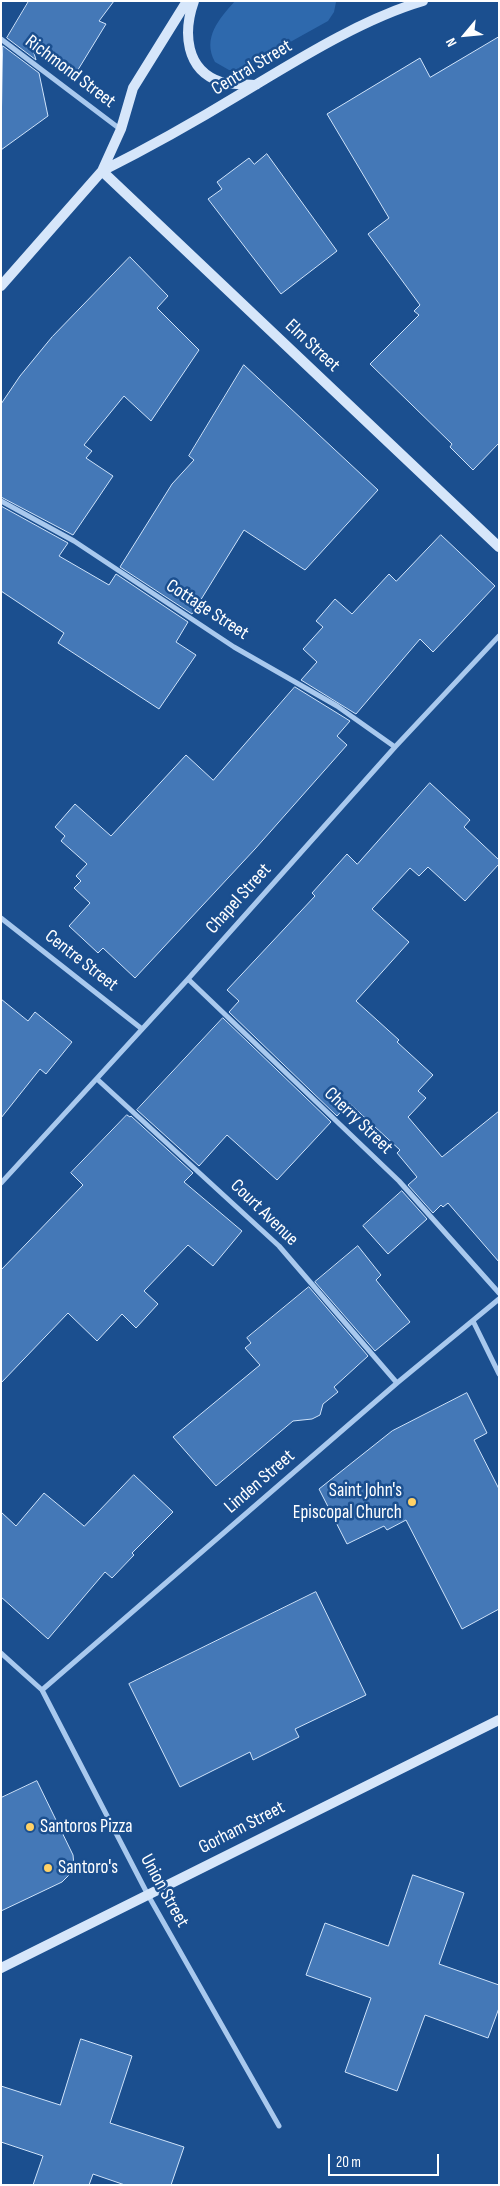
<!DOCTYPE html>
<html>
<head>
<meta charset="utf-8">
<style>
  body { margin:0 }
  #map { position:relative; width:500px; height:2186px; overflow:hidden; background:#1b4f8f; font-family:"Sofia Sans Condensed",sans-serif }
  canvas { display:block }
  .frame { position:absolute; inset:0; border:2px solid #fff; pointer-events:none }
  .north { position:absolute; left:440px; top:10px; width:50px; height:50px; -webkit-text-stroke:4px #1b4f8f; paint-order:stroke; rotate:242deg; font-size:14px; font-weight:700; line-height:20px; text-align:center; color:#fff }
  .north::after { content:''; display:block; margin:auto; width:18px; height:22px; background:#fff; clip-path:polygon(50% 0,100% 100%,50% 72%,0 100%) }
  .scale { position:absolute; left:328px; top:2154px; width:111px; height:22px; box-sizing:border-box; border:2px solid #fff; border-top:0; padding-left:6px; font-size:15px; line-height:18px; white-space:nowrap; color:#fff; -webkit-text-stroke:4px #1b4f8f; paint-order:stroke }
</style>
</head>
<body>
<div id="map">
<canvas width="500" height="2186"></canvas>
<div class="frame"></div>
<div class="north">N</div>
<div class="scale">20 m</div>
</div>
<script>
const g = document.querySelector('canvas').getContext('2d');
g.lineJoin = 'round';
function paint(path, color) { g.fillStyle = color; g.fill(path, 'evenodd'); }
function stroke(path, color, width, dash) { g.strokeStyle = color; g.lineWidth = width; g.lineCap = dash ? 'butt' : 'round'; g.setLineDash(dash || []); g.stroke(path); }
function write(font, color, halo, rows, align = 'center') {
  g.font = font + ' "Sofia Sans Condensed",sans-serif'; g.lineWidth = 5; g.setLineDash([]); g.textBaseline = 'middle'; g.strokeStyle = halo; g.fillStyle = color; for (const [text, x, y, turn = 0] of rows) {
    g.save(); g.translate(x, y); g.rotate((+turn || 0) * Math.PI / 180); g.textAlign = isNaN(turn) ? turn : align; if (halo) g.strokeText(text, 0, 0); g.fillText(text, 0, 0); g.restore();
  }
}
const green = new Path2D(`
  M235,1H336V2L334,12L328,21L238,71L229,70L215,62C202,38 219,19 235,1Z`);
const building = new Path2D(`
  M29,1H114L99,21L106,24L76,73L32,46L36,60L7,38Z
  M499,37V443L473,470L450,447L452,444L370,364L419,315L414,311L420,305L368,234L389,218L327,114L420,58L430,77Z
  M3,46L39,73L48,116L1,150Z
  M267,154L337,251L281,294L208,199L222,189L217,182L249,158L254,164Z
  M130,257L168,296L157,308L199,350L151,421L124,396L84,445L92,451L86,458L113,476L73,535L1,497V404L20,376L52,337Z
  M244,365L378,490L305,570L244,530L192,614L120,567L172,484L194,460L189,456Z
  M1,506L68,543L59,556L109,585L116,574L188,622L176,642L196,655L159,709L58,643L64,633L1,591Z
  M441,535L495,586L433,652L420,639L356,714L301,680L317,662L303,649L323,627L316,621L335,599L352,614L389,574L396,581Z
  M295,687L350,721L337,736L347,745L255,849L135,978L103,948L98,953L69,926L90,903L74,888L81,881L76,876L87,864L61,841L65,836L55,827L75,804L111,836L186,755L213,780Z
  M430,783L470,820L464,827L499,860V864L465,901L428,867L419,876L410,868L372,909L409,942L356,1001L399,1040L397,1042L433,1075L418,1091L426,1098L408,1117L442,1157L499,1111V1262L448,1203L443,1207L441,1205L433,1213L408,1185L417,1177L397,1153L400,1150L349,1103L337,1116L229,1012L239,1001L227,990L315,896L312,893L347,854L357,864Z
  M1,999L28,1021L35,1012L72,1042L46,1074L40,1069L1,1118Z
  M223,1018L331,1122L277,1180L227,1135L199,1166L137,1110Z
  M127,1115L130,1117L131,1116L193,1173L184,1182L242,1231L213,1266L188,1245L144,1291L158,1304L136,1328L122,1314L97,1341L68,1313L1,1383V1270L83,1185L71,1173Z
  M402,1191L427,1219L388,1254L363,1226Z
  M358,1246L381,1275L376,1280L410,1322L375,1351L315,1282Z
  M309,1287L368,1356L334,1387L338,1392L323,1404L320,1415L312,1419L293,1421L216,1486L173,1437L260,1365L245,1348L251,1343L247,1338Z
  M467,1393L487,1433L474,1440L499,1489V1609L462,1629L406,1520L387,1530L384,1526L347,1544L319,1489L392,1431Z
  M134,1475L173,1512L132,1553L134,1555L112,1578L105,1572L48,1639L1,1597V1512L16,1526L44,1493L84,1526Z
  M316,1592L366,1695L295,1729L299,1737L253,1760L250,1752L180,1787L129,1684Z
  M37,1781L73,1855L74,1866L70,1874L62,1882L1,1911V1798Z
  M413,1875L464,1893L439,1964L499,1985V2008L488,2038L425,2015L397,2091L345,2072L371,1998L306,1975L325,1923L388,1946Z
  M81,2039L132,2056L110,2123L184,2147L171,2185H125L93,2174L89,2185H33L43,2156L1,2142V2086L60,2105Z`);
const street = new Path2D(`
  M1,39L120,129
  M1,501L74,541L234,647L337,706L395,747
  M1,918L142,1029
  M188,979L399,1181L499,1293
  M97,1079L279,1246L397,1383
  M1,1183L188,979L395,747L499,636
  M473,1321L499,1374
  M1,1653L42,1690L148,1895L279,2126
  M42,1690L397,1383L499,1299`);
const secondary = new Path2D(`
  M194,1C183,32 185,70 221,82C232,85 245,84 256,85
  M102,171L499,547
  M102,171C150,147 196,121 242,93C297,60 362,19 423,1
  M1,286L102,171L121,129L133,88L187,1
  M1,1968L499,1720`);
const markers = [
  [412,1502,5,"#ffd166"],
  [30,1827,5,"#ffd166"],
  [48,1868,5,"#ffd166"]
];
const streetNames = [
  ["Central Street",252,68,-31],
  ["Richmond Street",70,72,37],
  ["Elm Street",312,346,43],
  ["Cottage Street",207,610,33],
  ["Chapel Street",239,899,-48],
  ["Centre Street",81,961,38],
  ["Cherry Street",358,1121,44],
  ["Court Avenue",264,1213,44],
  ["Linden Street",260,1482,-41],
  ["Gorham Street",242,1828,-27],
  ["Union Street",164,1891,61]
];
const poiNames = [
  ["Saint John's",402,1491,"right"],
  ["Episcopal Church",402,1513,"right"],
  ["Santoros Pizza",40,1827],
  ["Santoro's",58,1868]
];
paint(green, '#2e69ad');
paint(building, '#4478b7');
stroke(building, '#cfe3fa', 1);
stroke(street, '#a9c9ee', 5);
stroke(secondary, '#d6e6fa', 10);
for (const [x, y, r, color] of markers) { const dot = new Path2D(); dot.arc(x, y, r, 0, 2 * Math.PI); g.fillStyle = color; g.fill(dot); stroke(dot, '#1b4f8f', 2); }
write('19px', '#fff', '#1b4f8f', streetNames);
write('19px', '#fff', '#1b4f8f', poiNames, 'left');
</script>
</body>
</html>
